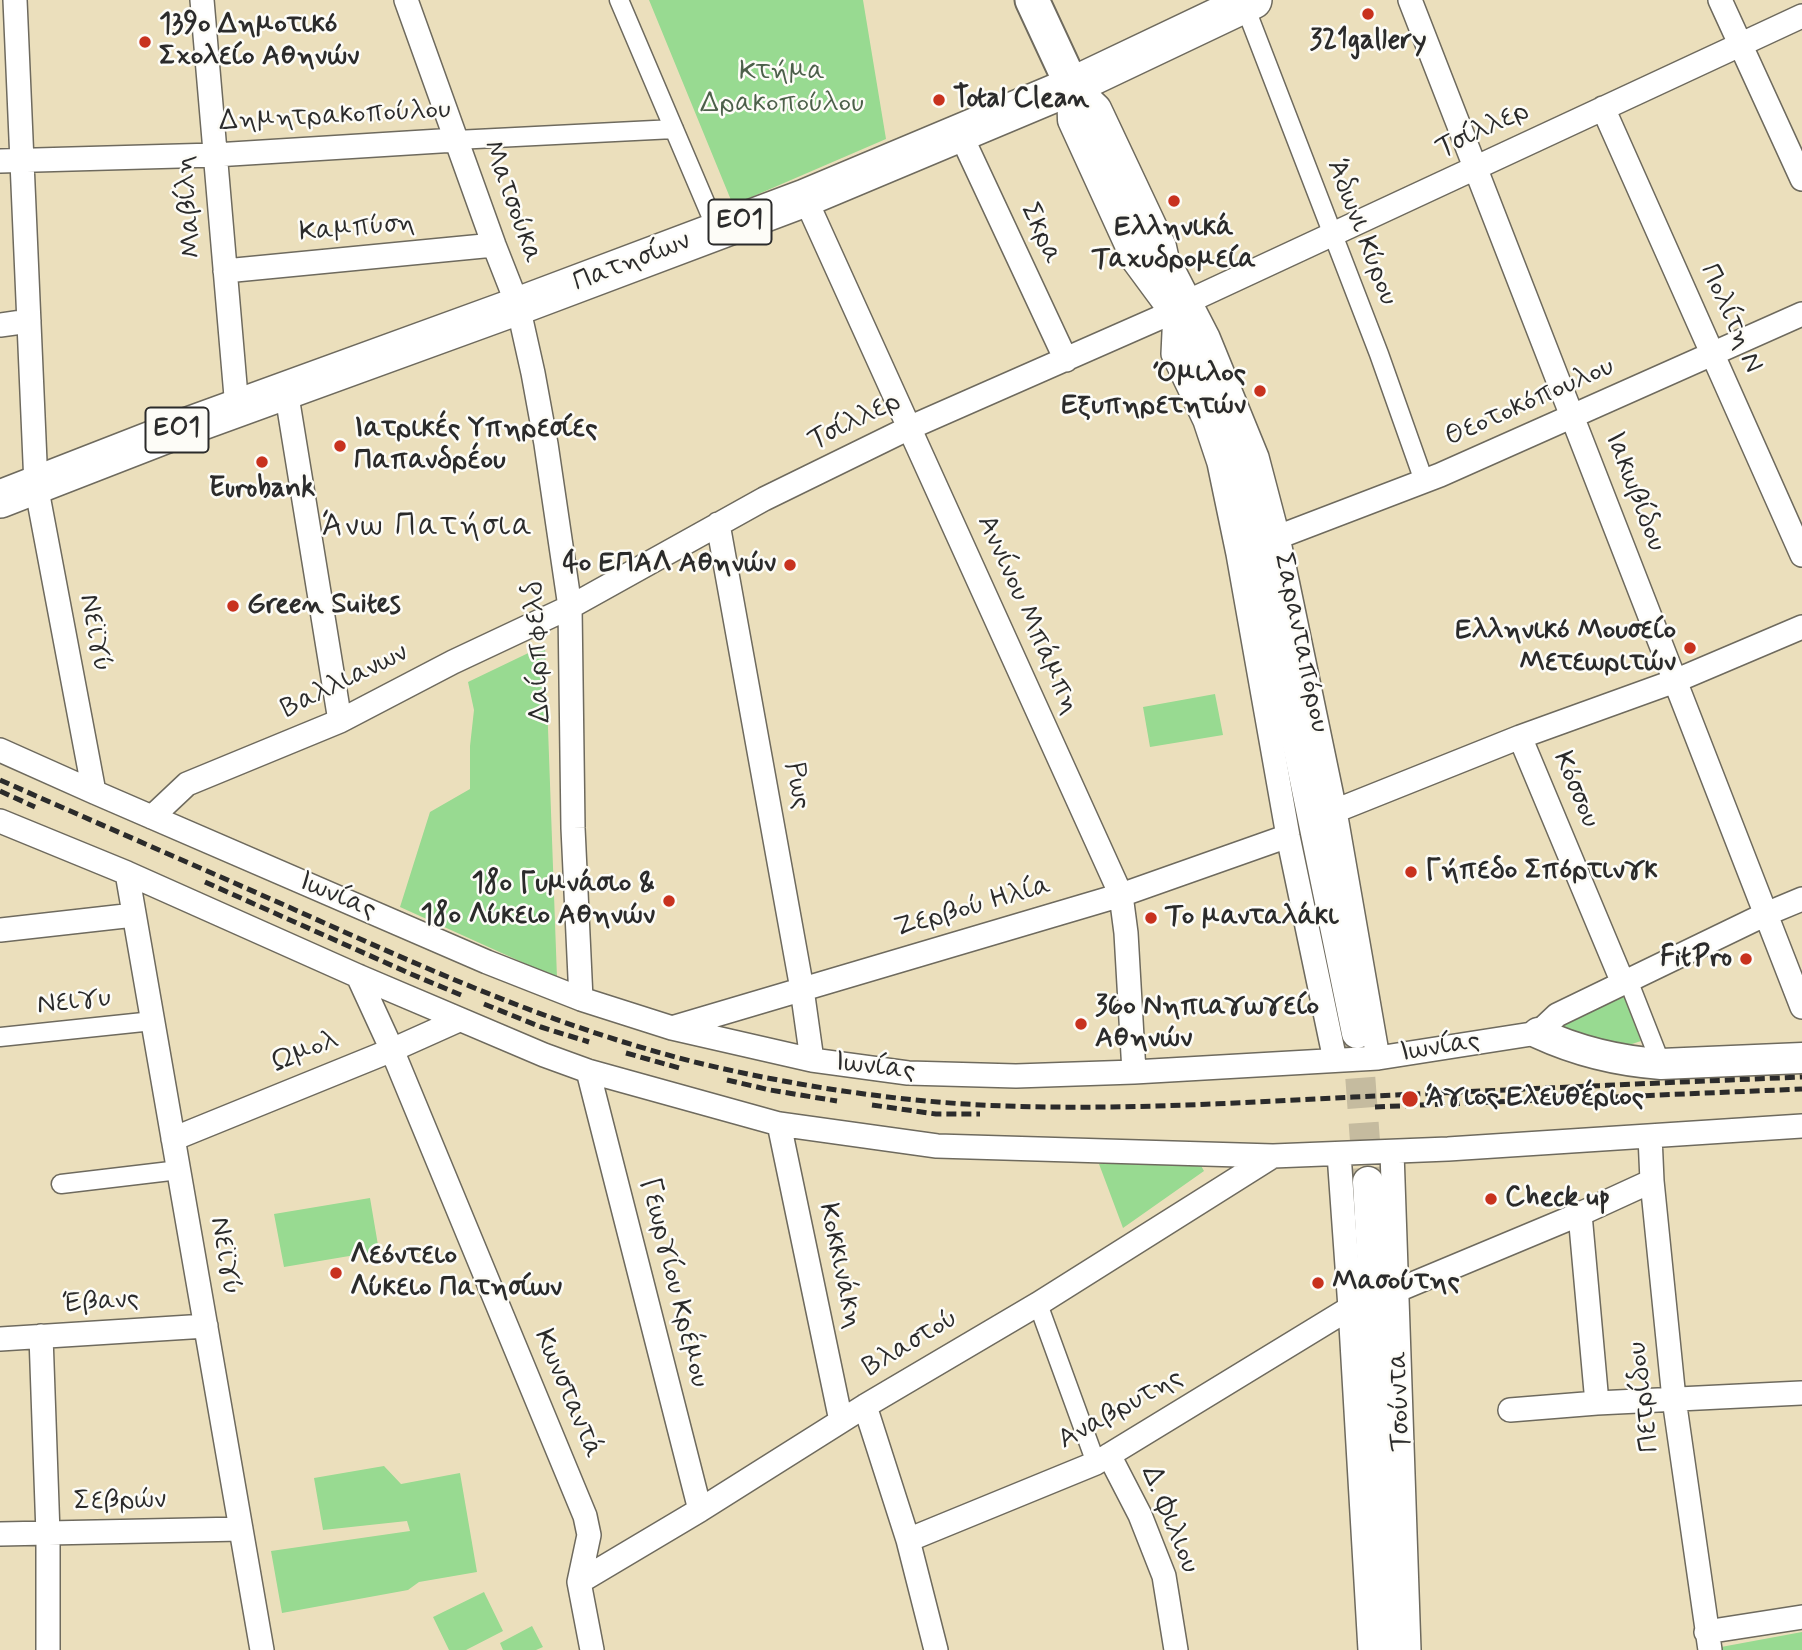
<!DOCTYPE html>
<html>
<head>
<meta charset="utf-8">
<style>
  body { margin:0 }
  canvas { display:block; background:#ebdfbc }
</style>
</head>
<body>
<canvas width="1802" height="1650"></canvas>
<script>
const g = document.querySelector('canvas').getContext('2d');
g.lineJoin = 'round';
function paint(path, color) { g.fillStyle = color; g.fill(path, 'evenodd'); }
function stroke(path, color, width, dash) { g.strokeStyle = color; g.lineWidth = width; g.lineCap = dash ? 'butt' : 'round'; g.setLineDash(dash || []); g.stroke(path); }
function write(font, color, halo, rows, align = 'center') {
  g.font = font + ' Mynerve,sans-serif'; g.lineWidth = 5; g.setLineDash([]); g.textBaseline = 'middle'; g.strokeStyle = halo; g.fillStyle = color; for (const [text, x, y, turn = 0] of rows) {
    g.save(); g.translate(x, y); g.rotate((+turn || 0) * Math.PI / 180); g.textAlign = isNaN(turn) ? turn : align; if (halo) g.strokeText(text, 0, 0); g.fillText(text, 0, 0); g.restore();
  }
}
const green = new Path2D(`
  M649,0H863L886,139L733,205Z
  M545,645L557,978L400,907L430,812L470,789V746L474,710L468,682Z
  M1215,694L1223,735L1150,747L1143,707Z
  M1624,997L1641,1041L1629,1045L1564,1031L1561,1027V1022Z
  M1199,1162L1204,1171L1123,1228L1099,1164Z
  M370,1198L379,1251L284,1267L274,1214Z
  M384,1466L401,1484L460,1473L477,1572L419,1582L408,1590L282,1613L271,1551L410,1531L407,1521L323,1530L314,1478Z
  M484,1592L503,1631L466,1650H449L433,1617Z
  M532,1626L543,1647L536,1650H503L500,1643Z
  M1802,1632V1650H1722L1721,1647Z`);
const tertiaryTunnel = new Path2D(`
  M1357,1033L1368,1182`);
const pedestrian = new Path2D(`
  M619,0L711,216
  M1244,4L1379,354L1424,481
  M456,140L674,129
  M1628,980L1661,1064
  M0,1037L153,1021
  M61,1184L179,1170
  M1038,1304L1096,1463`);
const minor = new Path2D(`
  M15,0L36,485L94,792
  M202,0L237,408
  M406,0L494,245L518,306L533,373L546,444L570,607L573,828L581,999
  M1410,0L1802,1007
  M1720,0L1802,179
  M1603,108L1802,555
  M960,133L1066,360
  M0,161L215,155L456,140
  M805,198L1121,895L1126,933L1134,1072
  M1173,269L1208,337L1257,457L1278,537L1335,811L1378,1058
  M225,271L494,245
  M1189,301L1802,16
  M0,325L29,321
  M286,390L340,721
  M718,524L802,989L812,1060
  M1278,537L1440,475L1802,314
  M1520,737L1623,983
  M0,750L94,792L487,962L581,999L672,1028L812,1060L908,1073L1016,1076L1134,1072L1378,1058L1538,1033L1557,1015L1766,914L1802,899
  M1335,811L1520,737L1675,681L1802,627
  M152,817L187,784L340,721L453,662L570,607L764,499L909,428L1175,311L1173,354L1205,421L1219,463L1238,554L1288,836L1335,1060
  M0,821L127,873L358,976L544,1055L588,1071L779,1124L937,1146L1273,1156L1448,1149L1802,1126
  M127,873L262,1650
  M0,930L134,915
  M358,976L392,1050L585,1516L589,1535L579,1582L592,1650
  M675,1027L1121,895L1288,836
  M588,1071L700,1510
  M779,1124L841,1421
  M1650,1136L1652,1181L1674,1399L1710,1650
  M173,1139L392,1050L459,1020
  M1392,1152L1409,1650
  M1339,1154L1350,1308L1370,1650
  M1580,1214L1597,1403
  M1398,1290L1580,1214L1652,1181
  M41,1336L48,1534V1650
  M0,1339L206,1326
  M865,1406L908,1540L936,1650
  M1510,1410L1597,1403L1801,1393
  M1109,1455L1140,1515L1164,1576L1176,1650
  M0,1534L241,1529
  M908,1540L1096,1463L1350,1308
  M579,1582L700,1510L865,1406L1038,1304L1273,1156
  M1706,1632L1802,1617`);
const tertiary = new Path2D(`
  M1072,86L1096,109L1161,247L1175,311L1232,437L1240,462L1357,1033
  M1072,86L1073,120L1137,260L1168,302
  M1538,1033C1577,1051 1618,1061 1661,1064L1802,1058
  M1368,1182L1393,1629L1396,1650`);
const secondary = new Path2D(`
  M1032,0L1072,86`);
const primary = new Path2D(`
  M0,499L180,429L518,306L805,198L1072,86L1253,0`);
const rail = new Path2D(`
  M0,780C97,823 194,865 291,908C431,971 570,1034 720,1068C814,1089 911,1103 1007,1106C1122,1110 1238,1103 1353,1097C1503,1090 1652,1083 1802,1077
  M0,791L35,807
  M205,882L411,974L461,995
  M484,1004L541,1027L589,1042
  M626,1053L683,1069
  M727,1080L770,1090L837,1101
  M872,1105L936,1114H980
  M1375,1107L1802,1089`);
const markers = [
  [1368,14,7,"#c8321e"],
  [145,42,7,"#c8321e"],
  [939,100,7,"#c8321e"],
  [1174,201,7,"#c8321e"],
  [1260,391,7,"#c8321e"],
  [340,446,7,"#c8321e"],
  [262,462,7,"#c8321e"],
  [790,565,7,"#c8321e"],
  [233,606,7,"#c8321e"],
  [1690,648,7,"#c8321e"],
  [1411,872,7,"#c8321e"],
  [669,901,7,"#c8321e"],
  [1151,918,7,"#c8321e"],
  [1746,959,7,"#c8321e"],
  [1081,1024,7,"#c8321e"],
  [1410,1099,9,"#c8321e"],
  [1491,1199,7,"#c8321e"],
  [336,1273,7,"#c8321e"],
  [1318,1283,7,"#c8321e"]
];
const shields = [
  [740,222,63],
  [177,430,63]
];
const shieldNames = [
  ["ΕΟ1",740,222],
  ["ΕΟ1",177,430]
];
const poiNames = [
  ["139ο Δημοτικό",159,26],
  ["Σχολείο Αθηνών",159,58],
  ["321gallery",1368,42,"center"],
  ["Total Clean",953,100],
  ["Ελληνικά",1174,229,"center"],
  ["Ταχυδρομεία",1174,261,"center"],
  ["Όμιλος",1246,375,"right"],
  ["Εξυπηρετητών",1246,407,"right"],
  ["Ιατρικές Υπηρεσίες",354,430],
  ["Παπανδρέου",354,462],
  ["Eurobank",262,490,"center"],
  ["4ο ΕΠΑΛ Αθηνών",776,565,"right"],
  ["Green Suites",247,606],
  ["Ελληνικό Μουσείο",1676,632,"right"],
  ["Μετεωριτών",1676,664,"right"],
  ["Γήπεδο Σπόρτινγκ",1425,872],
  ["18ο Γυμνάσιο &",655,885,"right"],
  ["18ο Λύκειο Αθηνών",655,917,"right"],
  ["Το μανταλάκι",1165,918],
  ["FitPro",1732,959,"right"],
  ["36ο Νηπιαγωγείο",1095,1008],
  ["Αθηνών",1095,1040],
  ["Άγιος Ελευθέριος",1426,1099],
  ["Check up",1505,1199],
  ["Λεόντειο",350,1257],
  ["Λύκειο Πατησίων",350,1289],
  ["Μασούτης",1332,1283]
];
const parkNames = [
  ["Κτήμα",782,73],
  ["Δρακοπούλου",782,105]
];
const streetNames = [
  ["Δημητρακοπούλου",335,117,-3],
  ["Τσίλλερ",1483,131,-25],
  ["Ματσούκα",511,202,70],
  ["Μαβίλη",190,207,-95],
  ["Καμπύση",357,229,-5],
  ["Άδωνι Κύρου",1361,233,69],
  ["Σκρα",1040,234,65],
  ["Πατησίων",632,263,-21],
  ["Πολίτη Ν",1730,319,66],
  ["Θεοτοκόπουλου",1530,403,-24],
  ["Τσίλλερ",855,422,-26],
  ["Ιακωβίδου",1634,492,69],
  ["Αννίνου Μπάμπη",1027,615,66],
  ["Νεϊγύ",94,633,79],
  ["Σαρανταπόρου",1300,643,78],
  ["Δαίρπφελδ",539,652,-93],
  ["Βαλλιανων",345,682,-26],
  ["Ρως",796,786,80],
  ["Κόσσου",1575,790,67],
  ["Ιωνίας",337,897,23],
  ["Ζερβού Ηλία",973,908,-16],
  ["Νειγυ",74,1003,-6],
  ["Ιωνίας",1440,1048,-9],
  ["Ωμολ",305,1053,-22],
  ["Ιωνίας",875,1068,7],
  ["Νεϊγύ",224,1256,80],
  ["Κοκκινάκη",839,1266,78],
  ["Γεωργίου Κρέμου",673,1283,76],
  ["Έβανς",101,1303,-4],
  ["Βλαστού",911,1344,-31],
  ["Κωνσταντά",567,1394,67],
  ["Πετρίδου",1645,1397,-97],
  ["Τσούντα",1401,1401,-92],
  ["Αναβρυτης",1121,1410,-29],
  ["Σεβρών",120,1502,-1],
  ["Δ. Φιλιου",1169,1520,68]
];
const quarterNames = [
  ["Άνω Πατήσια",428,528]
];
paint(green, '#98da91');
stroke(tertiaryTunnel, '#c5bb9f', 30, [30, 15]);
stroke(pedestrian, '#6e6a5e', 21);
stroke(minor, '#6e6a5e', 26);
stroke(tertiary, '#6e6a5e', 33);
stroke(secondary, '#6e6a5e', 37);
stroke(primary, '#6e6a5e', 40);
stroke(pedestrian, '#fff', 18);
stroke(minor, '#fff', 23);
stroke(tertiary, '#fff', 30);
stroke(secondary, '#fff', 33);
stroke(primary, '#fff', 37);
stroke(rail, '#2b2b2b', 5, [10, 5]);
for (const [x, y, r, color] of markers) { const dot = new Path2D(); dot.arc(x, y, r, 0, 2 * Math.PI); g.fillStyle = color; g.fill(dot); stroke(dot, '#fdfcf7', 2.5); }
for (const [x, y, w] of shields) { const box = new Path2D(); box.roundRect(x - w / 2, y - 22.5, w, 45, 5); g.fillStyle = '#fdfcf7'; g.fill(box); stroke(box, '#2b2b2b', 2); }
write('bold 26px', '#2b2b2b', null, shieldNames);
write('bold 28px', '#2b2b2b', '#fdfcf7', poiNames, 'left');
write('28px', '#4c604a', '#fdfcf7', parkNames);
write('28px', '#2b2b2b', '#fdfcf7', streetNames);
g.letterSpacing = '2px';
write('32px', '#2b2b2b', '#fdfcf7', quarterNames);
g.letterSpacing = '0px';
</script>
</body>
</html>
